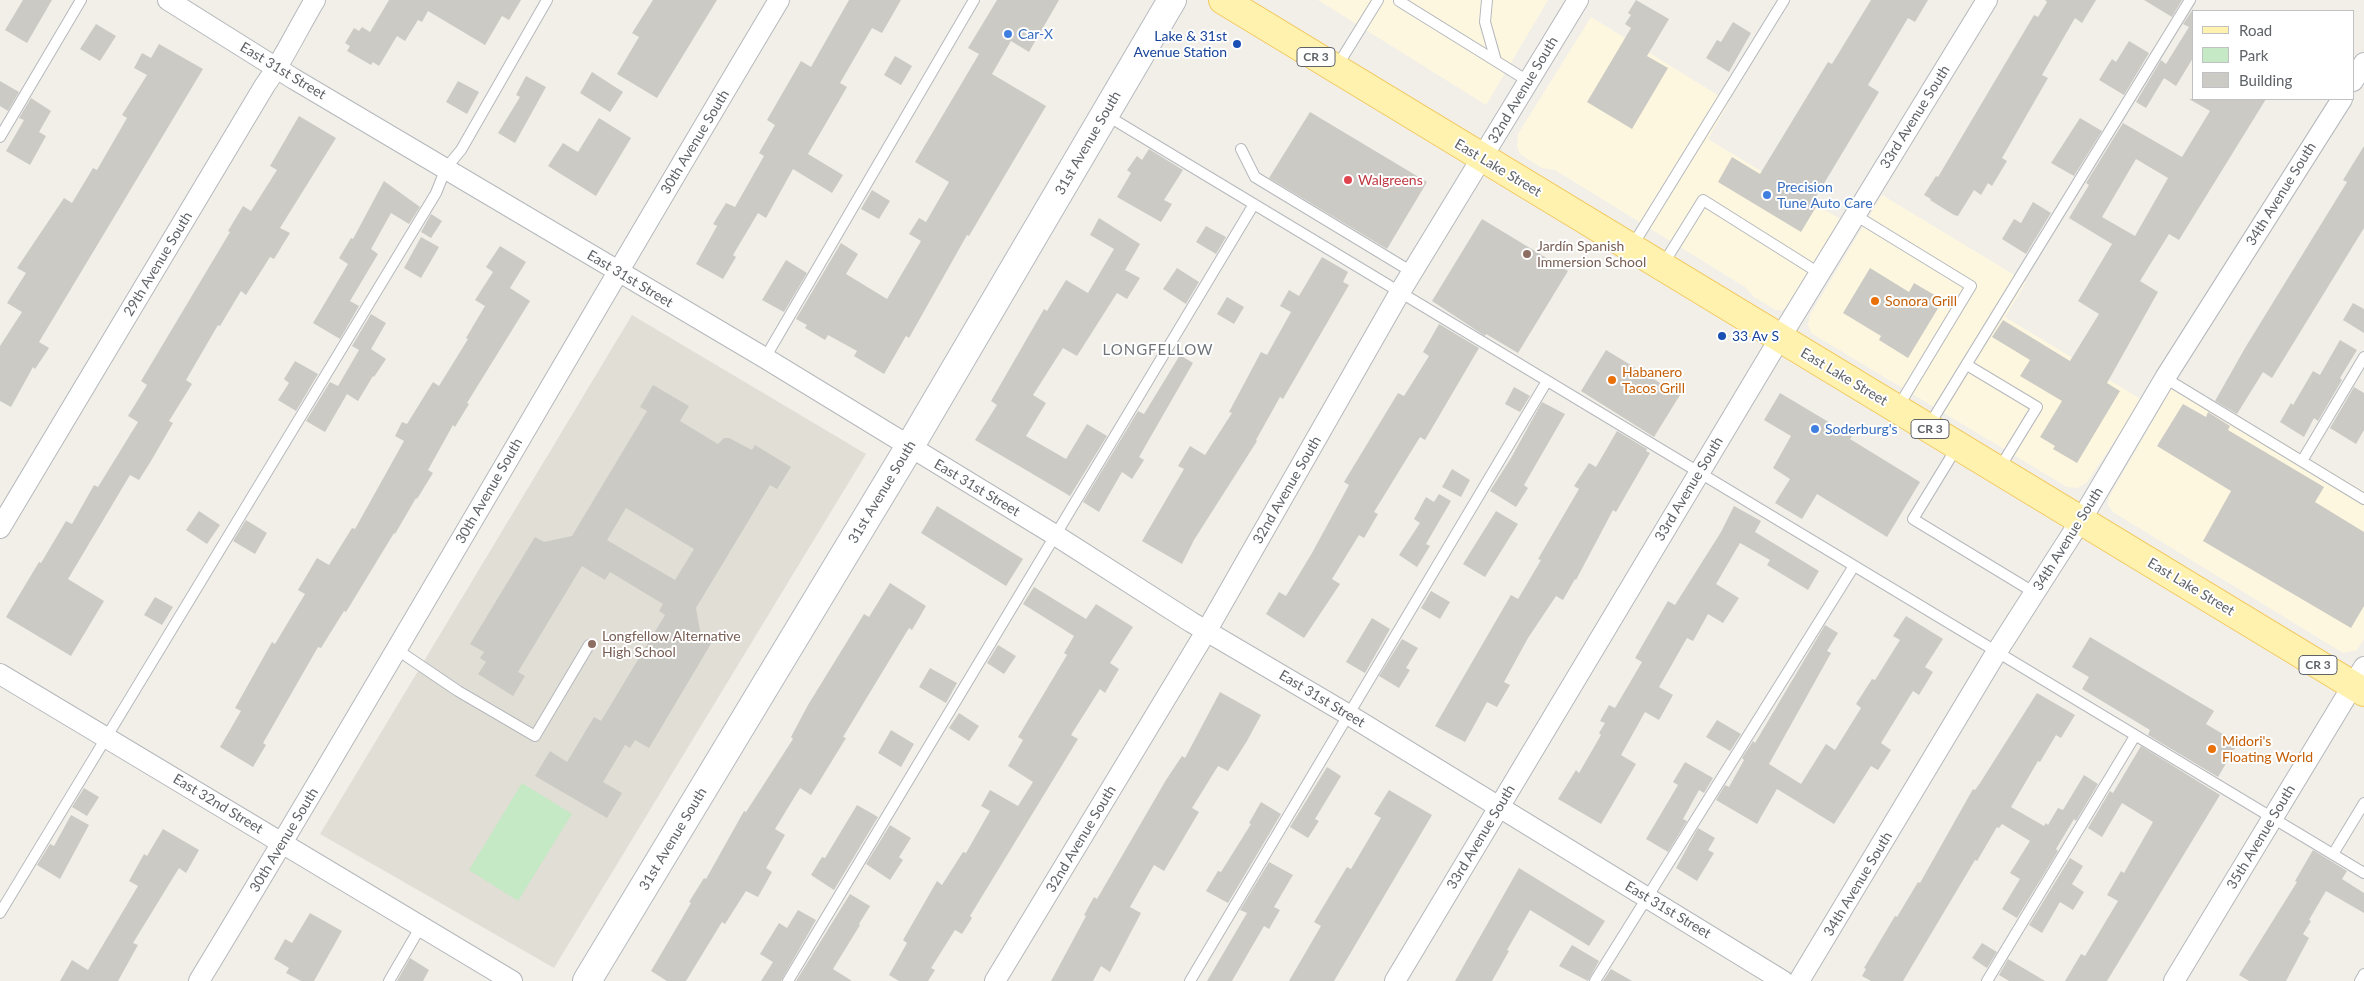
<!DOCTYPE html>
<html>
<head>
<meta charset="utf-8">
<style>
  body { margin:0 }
  #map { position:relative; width:2364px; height:981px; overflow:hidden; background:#f1efe8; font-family:Lato,sans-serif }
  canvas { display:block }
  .legend { position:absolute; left:2192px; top:10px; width:162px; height:90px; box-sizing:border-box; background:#fff; border:1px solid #bfc1c3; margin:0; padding:6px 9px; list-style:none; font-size:15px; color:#5f6368 }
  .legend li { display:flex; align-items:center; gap:10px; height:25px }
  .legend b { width:25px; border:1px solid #bfc1c3 }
</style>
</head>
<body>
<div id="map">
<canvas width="2364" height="981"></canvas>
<ul class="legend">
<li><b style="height:6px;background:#fff2af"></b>Road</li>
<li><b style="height:14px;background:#c5e8c5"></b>Park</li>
<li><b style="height:14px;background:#cccac5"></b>Building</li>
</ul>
</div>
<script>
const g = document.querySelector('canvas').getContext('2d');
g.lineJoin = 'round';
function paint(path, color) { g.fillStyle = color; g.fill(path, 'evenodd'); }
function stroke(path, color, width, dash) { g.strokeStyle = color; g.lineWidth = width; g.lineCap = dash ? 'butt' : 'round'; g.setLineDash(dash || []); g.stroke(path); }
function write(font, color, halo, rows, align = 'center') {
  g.font = font + ' Lato,sans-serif'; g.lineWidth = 4; g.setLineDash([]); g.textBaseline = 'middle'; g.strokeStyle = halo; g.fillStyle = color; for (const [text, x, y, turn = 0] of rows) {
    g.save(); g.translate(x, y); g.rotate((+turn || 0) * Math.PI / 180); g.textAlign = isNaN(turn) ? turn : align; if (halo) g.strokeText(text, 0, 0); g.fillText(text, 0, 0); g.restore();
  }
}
const commercial = new Path2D(`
  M1318,0H1548L1486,105Z
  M1591,17L1729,102L1708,139L1840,219L1788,305L1783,310H1776L1754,297L1745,287L1555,170L1542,168L1520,154L1517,146L1518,134Z
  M1882,195L2026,282L2005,317L2142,400L2087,482L2078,488L2067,487L1811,333L1808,324L1810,315Z
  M2177,379L2364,491V639L2357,650L2343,653L2113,512L2108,505L2109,497Z`);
const education = new Path2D(`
  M632,315L866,454L554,968L320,834Z`);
const green = new Path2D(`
  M522,783L572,814L518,901L469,870Z`);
const building = new Path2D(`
  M23,0H52L27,43L5,30Z
  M389,0H521L509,20L502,16L485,45L428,11L422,22L418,20L405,41L397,36L379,66L373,62L371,65L347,51L350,46L345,43L354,28L359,31L362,27L370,32Z
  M653,0H717L657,98L617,74L639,37L632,33Z
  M849,0H901L882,33L872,28L840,83L847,87L808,154L843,175L832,193L793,169L766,218L758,213L733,255L736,257L723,279L696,264L717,226L713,224L726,203L735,207L764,156L759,153L775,125L767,120L801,61L811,67Z
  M997,0H1059L1029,52L1011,41L992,74L1046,106L969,236L967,235L909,338L906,336L884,374L854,356L857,351L828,335L825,340L805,328L807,325L796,319L841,243L858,254L846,274L887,299L921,241L909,234L919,218L926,222L949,182L915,162L979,54L968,48Z
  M1636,0L1669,19L1647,56L1668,68L1632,129L1587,102L1631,28L1625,24L1631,15L1628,13Z
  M1871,0H1928L1915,22L1908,18L1868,85L1879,92L1811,205L1816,207L1801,232L1718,182L1732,157L1760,174L1828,62L1832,64Z
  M2045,0H2096L2082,23L2075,18L2042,75L2048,78L2002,158L2007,161L1992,186L1988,183L1981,195L1974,190L1958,216L1954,215L1930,200L1931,199L1924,195L1936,176L1938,177L2034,15L2038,17L2047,2Z
  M2144,0H2182L2172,17Z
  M2193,9V58L2176,86L2164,78L2146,108L2136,102L2161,60L2166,64L2189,27L2183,24Z
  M1733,22L1751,33L1729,72L1706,58L1717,40L1721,42Z
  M96,24L116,36L100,61L80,49Z
  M2129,41L2149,53L2124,95L2099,80L2112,59L2116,62Z
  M159,44L203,69L39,342L49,348L35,369L33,367L11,407L0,401V346L22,312L7,303L26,273L17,268L64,198L72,203L93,168L97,170L127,118L122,115L147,75L134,68L142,53L151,58Z
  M895,56L912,66L901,85L884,75Z
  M592,72L623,92L610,112L580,93Z
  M526,76L546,87L515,143L498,133L520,97L516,95Z
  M0,81L19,92L8,111L0,106Z
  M458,81L479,92L467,114L446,102Z
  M31,98L51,111L39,132L46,136L30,165L6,151L24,120L19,118Z
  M2189,99H2266L2179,240L2169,234L2140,281L2158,292L2107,383L2120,391L2077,463L2053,449L2055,446L2040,437L2062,401L2020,376L2030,360L1992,337L2003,320L2070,361L2099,314L2078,301L2112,244L2069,218L2089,185L2086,183L2123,123L2182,157L2210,111ZM2136,159L2168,178L2135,236L2102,217Z
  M1310,112L1427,182L1387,249L1269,178Z
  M299,116L336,138L280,228L290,233L274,259L270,257L246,295L241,291L220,326L218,325L186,380L192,384L169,421L173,423L151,461L139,480L130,475L68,579L104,601L71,656L6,617L39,562L41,563L66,521L72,524L94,485L98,487L138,422L128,416L147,385L141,381L230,232L228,231L243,206L251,211L277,170L270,166Z
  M599,118L631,138L596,196L548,166L563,143L578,152Z
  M2080,118L2102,131L2074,176L2051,163Z
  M2364,146V228L2272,378L2263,372L2237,414L2215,401L2245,348L2347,182L2343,180Z
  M1149,149L1183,170L1164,200L1172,204L1161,222L1117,197L1131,173L1127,170L1137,156L1142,160Z
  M384,181L420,207L409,224L391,213L371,249L378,254L350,301L359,306L340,339L313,323L348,264L339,258L351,238L353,239Z
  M872,190L890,201L879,219L861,209Z
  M2033,202L2051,213L2026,254L2002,239L2014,219L2021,223Z
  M431,214L442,221L431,238L421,232Z
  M1099,218L1140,244L1125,270L1140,278L1127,299L1117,293L1077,356L1063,348L1033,395L1046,403L1026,436L1066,459L1087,424L1107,436L1070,496L975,440L997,405L991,401L1044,309L1047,311L1066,280L1088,293L1114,249L1090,235Z
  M1482,219L1568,271L1518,353L1486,334L1485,336L1432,301Z
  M1206,226L1226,237L1216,254L1196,242Z
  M421,237L439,247L421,278L404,268Z
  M500,246L526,262L510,288L530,301L467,403L469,404L455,427L453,425L428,470L433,473L417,499L416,498L395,534L394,533L346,612L344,611L321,648L318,647L263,743L266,745L253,767L220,747L241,711L235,708L272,642L275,644L305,594L298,590L317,558L329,565L352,528L355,529L404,441L395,436L402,422L407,424L433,382L439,386L468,339L466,338L485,306L475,300L493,272L486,267Z
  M1322,257L1348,272L1343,282L1349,285L1283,399L1280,397L1256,440L1257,441L1194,540L1182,564L1142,541L1184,469L1178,466L1190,446L1205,455L1232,413L1229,412L1261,352L1267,355L1291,312L1280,306L1289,290L1299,296Z
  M786,260L807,273L784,312L762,300Z
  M1177,268L1199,282L1186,304L1163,289Z
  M1870,268L1909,292L1914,283L1943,300L1908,358L1879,340L1881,336L1843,313Z
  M1227,297L1244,307L1234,324L1217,314Z
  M2353,303L2364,309V333L2343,320Z
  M371,314L386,323L371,349L386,359L374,377L373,376L358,401L347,394L325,432L306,421L330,382L338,386L359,350L352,346Z
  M1439,324L1479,348L1425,440L1420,437L1374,512L1378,514L1364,538L1359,535L1332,579L1340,584L1304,638L1266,614L1279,592L1286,596L1312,553L1349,485L1344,482L1398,393L1404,396L1429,356L1423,352Z
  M2340,340L2357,350L2340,378L2342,380L2318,421L2314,418L2304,437L2280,422L2291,403L2293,405L2313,371L2320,375Z
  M1606,350L1680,395L1654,437L1581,391Z
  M1180,355L1193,363L1139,457L1144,460L1132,479L1122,472L1099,512L1083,502L1138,411L1144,414Z
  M295,361L318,374L296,411L278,400L289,383L284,379Z
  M653,385L689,406L680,421L718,444L724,438H729L752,450L755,445L791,467L777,489L770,485L696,608L701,636L712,642L649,748L635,740L630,748L625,745L603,782L622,793L607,818L535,776L550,751L567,762L594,717L601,721L665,615L659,611L663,604L610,572L605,580L582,566L518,672L525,676L513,696L478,674L486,662L480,658L484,652L470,644L535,537L544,542L572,536L647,411L640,407ZM626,508L694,549L675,580L607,540Z
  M1514,387L1530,396L1520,412L1505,404Z
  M2354,387L2364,393V430L2356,444L2330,428Z
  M1780,393L1852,436L1850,439L1920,482L1887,537L1817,494L1802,519L1775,503L1790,479L1773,468L1791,436L1764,420Z
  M1542,402L1565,414L1524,485L1528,488L1516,507L1490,491L1511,458Z
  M2183,404L2206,417L2208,412L2230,426L2228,430L2324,487L2315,502L2364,532V606L2351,628L2203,541L2231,491L2157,446Z
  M1617,431L1647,449L1646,451L1650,453L1616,512L1613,510L1576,580L1575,579L1563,600L1556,596L1528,638L1504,682L1510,685L1497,707L1487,702L1465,742L1435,726L1511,595L1518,599L1541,560L1538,559L1579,489L1574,486L1589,463L1596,467Z
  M1452,469L1470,480L1461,497L1442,487Z
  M1439,494L1451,501L1426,544L1430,546L1417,567L1399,555L1420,523L1414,519L1426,497L1434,502Z
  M937,506L1023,559L1006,586L921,533Z
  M1734,506L1761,521L1755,532L1819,571L1808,590L1767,565L1770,560L1740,543L1716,584L1739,598L1723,623L1708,614L1693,641L1687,638L1659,687L1673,695L1659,720L1645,712L1621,755L1636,764L1601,824L1558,799L1576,770L1579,773L1601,735L1599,733L1605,723L1600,721L1609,705L1615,708L1642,662L1635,658L1668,601L1675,605L1721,532Z
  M199,511L220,525L207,544L186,530Z
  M1496,511L1518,524L1485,577L1463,564Z
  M246,520L267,533L255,554L233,541Z
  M890,583L926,606L912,630L909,628L843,737L846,738L811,795L800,788L775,829L785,835L766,868L772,872L758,897L746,891L725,924L722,922L686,981H667L651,971L691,903L689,902L704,878L706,879L744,811L746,812L793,739L791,737L808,705L864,614L869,617Z
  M1034,587L1086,619L1096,604L1133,627L1110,663L1119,669L1105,693L1100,689L1071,735L1078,739L970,916L972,918L962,934L955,930L931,968L935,970L928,981H899L889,975L907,943L903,940L937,881L942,885L963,852L966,853L990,811L981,806L990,790L1018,806L1033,782L1008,766L1023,740L1018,737L1067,655L1064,653L1074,636L1023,604Z
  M1431,591L1450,602L1440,619L1421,608Z
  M155,597L173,607L162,625L144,615Z
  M1906,616L1943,639L1925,667L1933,672L1919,695L1913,691L1881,743L1891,750L1878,770L1871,766L1834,824L1777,789L1757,824L1716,800L1725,785L1729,787L1744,760L1742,758L1753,741L1755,743L1825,625L1838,633L1827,651L1831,653L1769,764L1801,784L1826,744L1835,750L1861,708L1856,704L1872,679L1875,680L1900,640L1893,636Z
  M1372,618L1390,629L1365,673L1346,662Z
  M2090,637L2214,711L2206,724L2238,743L2218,777L2148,735L2150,730L2082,689L2089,677L2072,667Z
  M1402,639L1418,648L1406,668L1410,670L1399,688L1379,676Z
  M998,645L1016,656L1004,674L987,663Z
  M930,668L957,683L946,703L919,687Z
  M1220,692L1261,715L1247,741L1228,771L1218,766L1192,808L1199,812L1164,871L1154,865L1130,907L1141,913L1110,972L1101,966L1093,981H1051L1086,916L1084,915L1094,897L1097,899L1166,780L1182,756L1185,758Z
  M2037,693L2075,715L2061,738L2056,735L2040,762L2038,761L2011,807L2044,826L2046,823L2048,825L2058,808L2063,810L2084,775L2098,784L2076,821L2074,819L2056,849L2058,851L2017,918L2002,909L2020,879L2010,873L2030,841L2002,824L1999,828L1997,827L1977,861L1975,860L1903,981H1871L1862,976L1866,969L1864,968L1895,916L1897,917L1918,882L1920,883L1973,789L1975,790L1980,783Z
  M959,713L979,726L969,741L949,728Z
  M1717,720L1741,734L1730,751L1706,737Z
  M891,730L914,744L901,767L878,753Z
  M2141,746L2220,795L2107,981H2065L2081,954L2085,956L2118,901L2107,895L2121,871L2124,873L2153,822L2122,803L2102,837L2088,828L2110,791L2113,793Z
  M1685,762L1713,778L1704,793L1699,790L1683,819L1687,821L1668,852L1646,839L1678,785L1673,782Z
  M1327,767L1341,776L1315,819L1319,821L1308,838L1290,827Z
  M84,788L99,797L87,816L72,807Z
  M1389,790L1432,815L1334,981H1289L1321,926L1314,922L1347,867L1351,869L1381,818L1374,814Z
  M1261,802L1281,814L1228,903L1206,891L1218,871L1221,872L1251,824L1249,823Z
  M857,805L878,817L834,890L811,875L822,857L825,858Z
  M71,815L89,825L60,879L37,865L50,844L54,846Z
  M890,825L911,838L899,857L903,860L890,880L866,864Z
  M1698,828L1715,838L1708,850L1714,853L1697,881L1676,868Z
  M163,829L199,850L186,873L179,868L133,943L138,945L118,981H60L72,960L88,970L138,886L129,881L144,854L147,856Z
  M2313,850L2347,871L2342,879L2364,893V913L2326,891L2309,920L2311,921L2303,934L2309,938L2286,981H2249L2239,975L2297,882L2295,881Z
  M2070,858L2083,866L2072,884L2084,892L2073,910L2060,902L2042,933L2029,925Z
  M1269,862L1293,875L1274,907L1280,910L1269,929L1264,926L1232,981H1207L1247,913L1240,910Z
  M1519,868L1605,921L1589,946L1530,910L1507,950L1509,951L1492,981H1455Z
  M850,894L870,906L859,924L860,925L833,969L852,981H796Z
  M798,910L816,920L781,981H761L773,962L760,954L779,923L787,928Z
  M310,913L342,931L314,981H301L286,973L289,968L274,959L285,939L292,943Z
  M1982,943L1997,952L1987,968L1972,958Z
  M1572,945L1599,961L1588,981L1559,966Z
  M410,958L429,970L423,981H397Z
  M2008,959L2045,981H2009L1999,975Z
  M1611,969L1632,981H1603Z`);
const lane = new Path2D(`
  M1487,0L1485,22L1496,61
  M1399,1L1528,81
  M1336,68L1378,0
  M1106,115L2364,873
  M0,137L81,0
  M1241,149L1255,177L1412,272
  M1855,215L1971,286L1898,407
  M1631,248L1784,0
  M1662,266L1703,200L1819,273
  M765,358L974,0
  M1967,365L2037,407L1999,469
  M2165,378L2364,499
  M1928,427L2190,0
  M1957,447L1913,519L2035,593
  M2302,461L2364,357
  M396,649L458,691L535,736L589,645
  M2333,854L2364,803
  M0,913L436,193L446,168L461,150L547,0
  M389,981L421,926
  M788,981L1254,204
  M1190,981L1547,381
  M1595,981L1854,566
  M1987,981L2135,736
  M2360,981L2364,974`);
const street = new Path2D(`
  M168,0L294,79L765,358L1055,535L1191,622L1349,715L1783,981
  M2353,81L2364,63
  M0,528L265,85C284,59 298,28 315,0
  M0,674L512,981
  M199,981C396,656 584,326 779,0
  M995,981L1207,630L1400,292L1578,0
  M1395,981L1780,338L1987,0
  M1799,981L1996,653L2081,520L2165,378L2342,99
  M2174,981L2364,667`);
const secondary = new Path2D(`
  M587,981L910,446L1172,0`);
const primary = new Path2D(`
  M1223,0L2364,692`);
const markers = [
  [1008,34,5,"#3f7fe0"],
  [1237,44,5,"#1a4fb4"],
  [1348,180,5,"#e0444e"],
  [1767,195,5,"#3f7fe0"],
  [1527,254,5,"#8d6e63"],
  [1875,301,5,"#e8710a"],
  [1722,336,5,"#1a4fb4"],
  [1612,380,5,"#e8710a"],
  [1815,429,5,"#3f7fe0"],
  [592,644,5,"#8d6e63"],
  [2212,749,5,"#e8710a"]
];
const shields = [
  [1316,57,38],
  [1930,429,38],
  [2318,665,38]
];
const shieldNames = [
  ["CR 3",1316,57],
  ["CR 3",1930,429],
  ["CR 3",2318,665]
];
const shopNames = [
  ["Car-X",1018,34],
  ["Precision",1777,187],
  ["Tune Auto Care",1777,203],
  ["Soderburg's",1825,429]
];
const transitNames = [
  ["Lake & 31st",1227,36],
  ["Avenue Station",1227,52],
  ["33 Av S",1732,336,"left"]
];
const streetNames = [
  ["East 31st Street",283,71,31],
  ["32nd Avenue South",1523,90,-59],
  ["33rd Avenue South",1915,117,-58],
  ["30th Avenue South",695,142,-59],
  ["31st Avenue South",1088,143,-60],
  ["East Lake Street",1498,168,31],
  ["34th Avenue South",2281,194,-58],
  ["29th Avenue South",158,264,-59],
  ["East 31st Street",630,279,31],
  ["East Lake Street",1844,377,31],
  ["East 31st Street",977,488,31],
  ["33rd Avenue South",1689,489,-59],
  ["32nd Avenue South",1287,490,-60],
  ["30th Avenue South",489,491,-60],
  ["31st Avenue South",882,492,-59],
  ["34th Avenue South",2068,539,-58],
  ["East Lake Street",2191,587,31],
  ["East 31st Street",1322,699,31],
  ["East 32nd Street",218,804,31],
  ["33rd Avenue South",1481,837,-59],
  ["35th Avenue South",2261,837,-59],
  ["31st Avenue South",673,839,-59],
  ["32nd Avenue South",1081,839,-59],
  ["30th Avenue South",284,840,-59],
  ["34th Avenue South",1858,884,-59],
  ["East 31st Street",1668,910,31]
];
const healthNames = [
  ["Walgreens",1358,180]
];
const educationNames = [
  ["Jardín Spanish",1537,246],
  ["Immersion School",1537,262],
  ["Longfellow Alternative",602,636],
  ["High School",602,652]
];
const foodNames = [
  ["Sonora Grill",1885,301],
  ["Habanero",1622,372],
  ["Tacos Grill",1622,388],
  ["Midori's",2222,741],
  ["Floating World",2222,757]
];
const neighbourhoodNames = [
  ["LONGFELLOW",1158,350]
];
paint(commercial, '#fef7e0');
paint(education, '#e1ded6');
paint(green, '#c5e8c5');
paint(building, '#cccac5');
stroke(lane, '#b5b8bc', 12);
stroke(street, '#b5b8bc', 22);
stroke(secondary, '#b6babf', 30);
stroke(primary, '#f2c960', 30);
stroke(lane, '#fff', 10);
stroke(street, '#fff', 20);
stroke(secondary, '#fff', 28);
stroke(primary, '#fff2af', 28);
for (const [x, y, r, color] of markers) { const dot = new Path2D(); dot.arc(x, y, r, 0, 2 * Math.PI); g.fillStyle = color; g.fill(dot); stroke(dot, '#fff', 2); }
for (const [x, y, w] of shields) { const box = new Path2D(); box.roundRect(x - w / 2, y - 9.5, w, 19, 4); g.fillStyle = '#fff'; g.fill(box); stroke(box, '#5f6368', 1); }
write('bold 12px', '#5f6368', null, shieldNames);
write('14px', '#366cbe', '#fff', shopNames, 'left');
write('14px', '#164399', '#fff', transitNames, 'right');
write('14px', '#5f6368', '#fff', streetNames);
write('14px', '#be3a42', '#fff', healthNames, 'left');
write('14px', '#785e54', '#fff', educationNames, 'left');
write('14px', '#c56008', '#fff', foodNames, 'left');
g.letterSpacing = '1px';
write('15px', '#70757a', '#fff', neighbourhoodNames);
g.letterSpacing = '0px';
</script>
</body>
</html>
